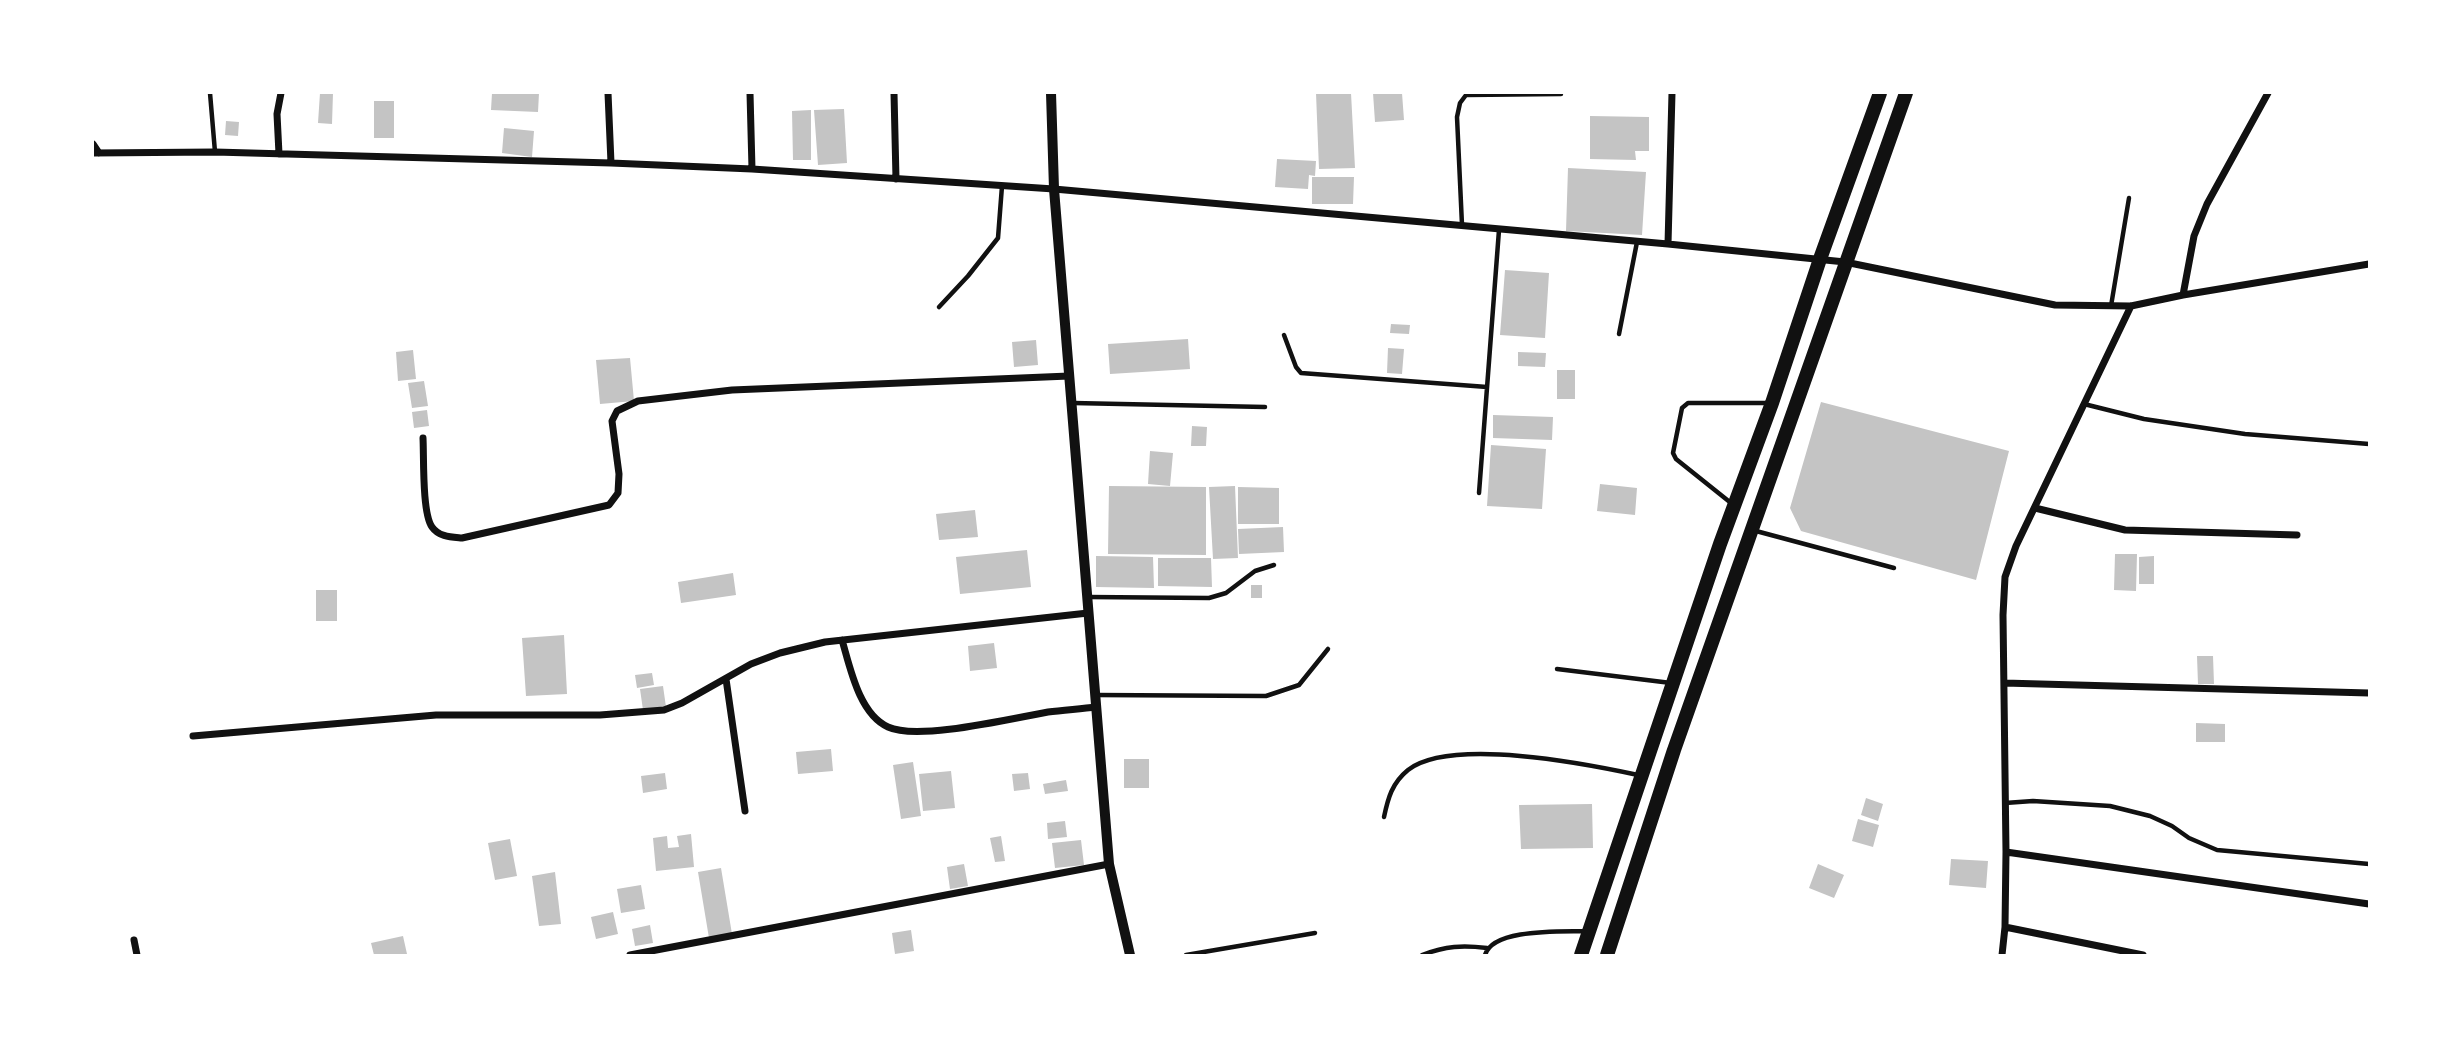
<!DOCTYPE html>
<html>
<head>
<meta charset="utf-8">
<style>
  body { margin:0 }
  #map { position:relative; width:2462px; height:1048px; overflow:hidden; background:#fff; font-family:Lato,sans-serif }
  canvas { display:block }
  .frame { position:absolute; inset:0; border:94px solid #fff; pointer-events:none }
</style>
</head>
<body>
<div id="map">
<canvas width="2462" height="1048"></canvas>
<div class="frame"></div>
</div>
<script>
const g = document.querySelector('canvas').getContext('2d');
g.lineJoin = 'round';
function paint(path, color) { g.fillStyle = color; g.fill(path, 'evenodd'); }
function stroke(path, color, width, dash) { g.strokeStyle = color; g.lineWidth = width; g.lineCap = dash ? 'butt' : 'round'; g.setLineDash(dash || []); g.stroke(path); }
const building = new Path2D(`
  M320,93H333L332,124L318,123Z
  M492,93H539L538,112L491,110Z
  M1316,93H1351L1355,168L1319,169Z
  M1373,93H1402L1404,120L1375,122Z
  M374,101H394V138H374Z
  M844,109L847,163L818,165L814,110Z
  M811,110V160H793L792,111Z
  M1590,116L1649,117V151H1635L1636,160L1590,159Z
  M226,121L239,122L238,136L225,135Z
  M504,128L534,131L532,157L502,153Z
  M1277,159L1316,161L1315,176L1309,175L1308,189L1275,187Z
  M1568,168L1646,172L1642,235L1566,231Z
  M1312,177H1354L1353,204H1312Z
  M1505,270L1549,273L1545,338L1500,335Z
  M1391,324L1410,325L1409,334L1390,333Z
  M1188,339L1190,369L1110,374L1108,344Z
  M1036,340L1038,365L1014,367L1012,342Z
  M1388,348L1404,349L1402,374L1387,373Z
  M413,350L416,379L398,381L396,352Z
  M1518,352L1546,353L1545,367L1518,366Z
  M630,358L634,401L600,404L596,360Z
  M1557,370H1575V399H1557Z
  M424,381L428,406L412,408L408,383Z
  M1821,402L2009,451L1976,580L1801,531L1790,508Z
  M427,410L429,426L414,428L412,412Z
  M1493,415L1553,417L1552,440L1493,438Z
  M1192,426L1207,427L1206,446H1191Z
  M1491,445L1546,449L1542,509L1487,506Z
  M1150,451L1173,453L1170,486L1148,484Z
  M1600,484L1637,488L1635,515L1597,511Z
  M1109,486L1206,487V555L1108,554Z
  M1235,486L1238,558L1213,559L1209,487Z
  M1238,487L1279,488V524H1238Z
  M975,510L978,537L939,540L936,514Z
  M1283,527L1284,552L1239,554L1238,529Z
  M1027,550L1031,587L960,594L956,557Z
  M2115,554H2137L2136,591L2114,590Z
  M1096,556L1153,557L1154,588L1096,587Z
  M2154,556V584H2139V557Z
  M1158,558H1211L1212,587L1158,586Z
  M733,573L736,595L681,603L678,582Z
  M1251,585H1262V598H1251Z
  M316,590H337V621H316Z
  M564,635L567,694L526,696L522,638Z
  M994,643L997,668L970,671L968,646Z
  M2197,656H2213L2214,684H2198Z
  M652,673L654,685L637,688L635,675Z
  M663,686L666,707L643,710L640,689Z
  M2196,723L2225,724V742H2196Z
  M831,749L833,771L798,774L796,752Z
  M1124,759H1149V788H1124Z
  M913,762L921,816L901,819L893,765Z
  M951,771L955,808L923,811L919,774Z
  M665,773L667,789L643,793L641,776Z
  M1028,773L1030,789L1014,791L1012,774Z
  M1066,780L1068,791L1045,794L1043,784Z
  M1866,798L1883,804L1878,821L1861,815Z
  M1592,804L1593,848L1521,849L1519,805Z
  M1858,819L1879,825L1873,847L1852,841Z
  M1065,821L1067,837L1048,839L1047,823Z
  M691,834L694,867L656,871L653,838L667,836L668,848L679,847L677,836Z
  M1001,836L1005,861L995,862L990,838Z
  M510,839L517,876L495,880L488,843Z
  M1081,840L1084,865L1055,868L1052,843Z
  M1951,859L1988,861L1986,888L1949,885Z
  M964,864L968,886L950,889L947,867Z
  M1818,864L1844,875L1834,898L1809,888Z
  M721,868L732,934L709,938L698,872Z
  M555,872L561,924L539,926L532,876Z
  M641,885L645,909L621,913L617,889Z
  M613,912L618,934L596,939L591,917Z
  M650,925L653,943L635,946L632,929Z
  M911,930L914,951L895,954L892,933Z
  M403,936L407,954L374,955L371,943Z`);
const service = new Path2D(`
  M210,93L215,152
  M1462,225L1457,117L1460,103L1466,95L1561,94
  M2111,306L2129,198
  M939,307L968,276L998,238L1002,186
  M1619,334L1637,242
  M1284,335L1296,367L1301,373L1487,387
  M1073,403L1265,407
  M2084,404L2144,419L2245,434L2369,444
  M1479,493L1499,230
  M1731,503L1676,459L1673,453L1682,408L1688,403H1769
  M1756,531L1894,568
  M1088,597L1209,598L1226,593L1255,571L1274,565
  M1557,669L1671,683
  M1096,695L1266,696L1299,685L1328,649
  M2005,803L2033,801L2110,806L2150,816L2172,826L2189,838L2217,850L2369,864
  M1384,817C1388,798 1392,783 1408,770C1451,737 1587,764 1638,775
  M1186,955L1315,933
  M1422,955C1446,946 1462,945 1487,948
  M1485,955C1493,928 1562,932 1587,931`);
const minor = new Path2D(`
  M608,93L611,163
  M750,93L752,169
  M894,93L896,179
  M93,144L99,153
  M93,153L215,152L611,163L752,169L1054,189L1668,244L1845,262L2055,305L2131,306L2183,295L2369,264
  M279,154L277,114L281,93
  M1668,244L1672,93
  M2183,295L2194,236L2207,204L2268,93
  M423,438C424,457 422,513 432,527C439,537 451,537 462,538L609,505L618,493L619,474L612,421L617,411L638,401L732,390L1069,376
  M2035,508L2125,530L2297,535
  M842,640C850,667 859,714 888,727C918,741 1013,718 1048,712C1063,710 1080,709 1096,707
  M726,679L745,811
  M2004,683L2369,693
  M193,736L436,715H600L664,710L682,703L751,664L780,653L825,642L1088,613
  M2006,852L2369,904
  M2005,927L2143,955
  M134,940L137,955
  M630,955L1109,864
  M2002,955L2005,927L2006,852L2003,615L2005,577L2016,546L2131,306`);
const tertiary = new Path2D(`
  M1051,93L1054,189L1109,864L1130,955`);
const primary = new Path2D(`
  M1581,955L1720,544L1772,403L1820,259L1880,93
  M1607,955L1674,750L1906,93`);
paint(building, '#c4c4c4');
stroke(service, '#111', 4.5);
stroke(minor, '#111', 7);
stroke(tertiary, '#111', 10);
stroke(primary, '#111', 14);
</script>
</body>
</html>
